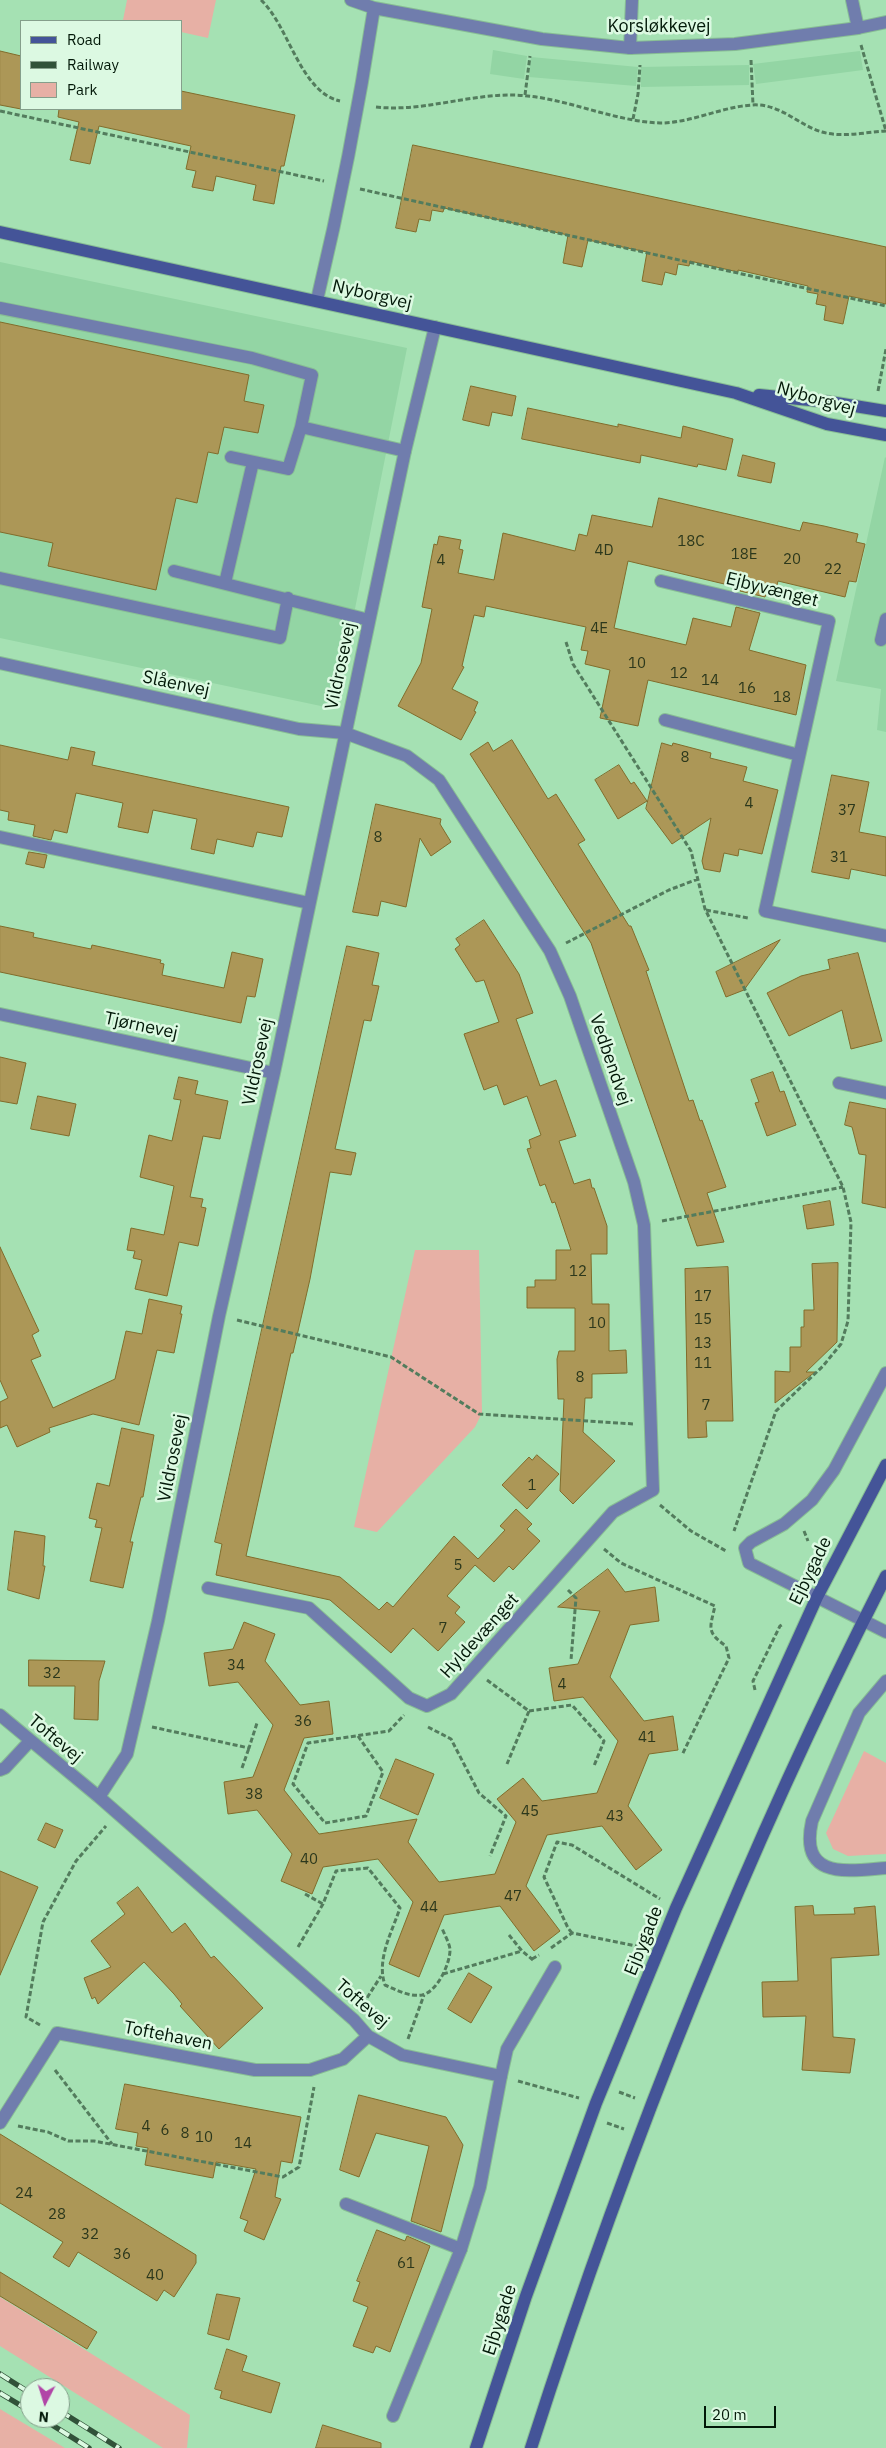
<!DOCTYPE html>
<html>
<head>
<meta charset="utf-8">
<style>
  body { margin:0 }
  #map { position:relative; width:886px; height:2448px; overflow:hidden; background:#a5e1b3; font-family:"IBM Plex Sans",sans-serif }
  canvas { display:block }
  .legend { position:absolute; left:20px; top:20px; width:162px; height:90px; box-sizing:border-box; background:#dcf9e2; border:1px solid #859f8b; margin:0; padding:6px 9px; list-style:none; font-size:15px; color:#021808 }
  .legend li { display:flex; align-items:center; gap:10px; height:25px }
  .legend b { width:25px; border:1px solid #859f8b }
  .north { position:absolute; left:20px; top:2378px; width:50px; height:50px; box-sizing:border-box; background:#dcf9e2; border:1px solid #859f8b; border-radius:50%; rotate:185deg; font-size:14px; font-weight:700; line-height:20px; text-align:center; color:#021808 }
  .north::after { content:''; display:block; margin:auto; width:18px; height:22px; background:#b146a7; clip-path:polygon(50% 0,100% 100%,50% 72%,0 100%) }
  .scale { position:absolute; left:704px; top:2406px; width:72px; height:22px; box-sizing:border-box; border:2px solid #021808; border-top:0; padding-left:6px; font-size:15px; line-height:18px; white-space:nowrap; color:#021808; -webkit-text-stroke:4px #dcf9e2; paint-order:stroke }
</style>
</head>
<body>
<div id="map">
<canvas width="886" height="2448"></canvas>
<ul class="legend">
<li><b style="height:6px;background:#445498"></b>Road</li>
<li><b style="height:6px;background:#315239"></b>Railway</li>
<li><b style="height:14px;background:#e7b0a5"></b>Park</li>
</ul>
<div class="north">N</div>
<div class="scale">20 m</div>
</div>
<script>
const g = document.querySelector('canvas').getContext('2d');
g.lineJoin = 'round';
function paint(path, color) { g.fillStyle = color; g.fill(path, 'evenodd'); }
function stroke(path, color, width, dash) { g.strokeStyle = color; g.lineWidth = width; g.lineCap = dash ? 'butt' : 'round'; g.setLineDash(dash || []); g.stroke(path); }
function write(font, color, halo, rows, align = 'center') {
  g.font = font + ' "IBM Plex Sans",sans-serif'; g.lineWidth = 5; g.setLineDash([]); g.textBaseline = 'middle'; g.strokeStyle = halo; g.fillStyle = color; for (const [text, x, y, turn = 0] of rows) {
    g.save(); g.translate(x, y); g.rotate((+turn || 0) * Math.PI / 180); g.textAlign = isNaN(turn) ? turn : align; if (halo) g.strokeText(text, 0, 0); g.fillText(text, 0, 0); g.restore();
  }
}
const built = new Path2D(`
  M493,50L527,56L524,79L490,74Z
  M860,51L863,70L756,84L753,64Z
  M531,57L638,67L636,86L529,77Z
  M749,65V85L641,87V67Z
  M0,262L407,348L335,709L0,638Z
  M885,457L886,458V732L877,730L881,689L836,681Z`);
const green = new Path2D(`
  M127,0H216L208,38L181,32V21L123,20Z
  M415,1250H479L482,1413L475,1427L377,1532L354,1527Z
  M864,1751L886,1763V1854L848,1856L833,1849L826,1833Z
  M0,2297L190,2415L187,2448H163L0,2346Z
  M0,2409L65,2448H0Z`);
const building = new Path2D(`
  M0,51L21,56V109L0,105Z
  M181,91L295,115L284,166H281L274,204L253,200L256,185L216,176L213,191L192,187L196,171L186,169L191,146L99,126L90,164L70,160L79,122L58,117L59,109H181Z
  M413,145L886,247V304L849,296L843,324L824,320L826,306L816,304L818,294L807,292L808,286L738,270V272L690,261L689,266L678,264L676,275L665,272L662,285L642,281L647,252L588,240L582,267L563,263L568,235L444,208L443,212L432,210L430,221L419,219L416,232L396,228Z
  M0,322L249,375L244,401L264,405L258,433L224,427L218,454L208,452L197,503L176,498L156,590L48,566L53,543L0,532Z
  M471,386L516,396L512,416L492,412L489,426L463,420Z
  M528,408L618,427V424L681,438L683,426L733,439L726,470L698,464L697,467L641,455L640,463L522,439Z
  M743,455L775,463L771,483L738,476Z
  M659,498L800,531L803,522L824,526L858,534L856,542L865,544L856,582L849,581L845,597L778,581L776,589L768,587L765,597L740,591L741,588L628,561L614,628L686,645L693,618L731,627L736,607L760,613L749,650L806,665L796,715L648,680L638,726L600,718L610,670L585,664L588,651L581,650L586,627L486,606L484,617L474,615L462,666L464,667L452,689L478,702L474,711L476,712L461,740L398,706L421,663L432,609L422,607L434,544L437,545L439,536L461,540L459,549L463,550L458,573L494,580L503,533L575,551L579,534L587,536L592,515L652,527Z
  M512,740L548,799L556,794L585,840L578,844L629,926H631L649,970L646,971L689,1101L693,1100L700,1121L702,1120L726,1187L707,1193L724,1242L697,1246L591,943L470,754L488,742L493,751Z
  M662,743L672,746L673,743L711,753L710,758L747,767L743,781L778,790L762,854L739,849L738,856L724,853L720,872L704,869L702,861L711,818L672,844L646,809Z
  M0,745L68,760L71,747L95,752L92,765L289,807L282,837L257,832L253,847L217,839L214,854L191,849L197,819L153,810L148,833L118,827L123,803L76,793L67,833L54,830L51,840L33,836L35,825L8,820L9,812L0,810Z
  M619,765L631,784L634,782L647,801L618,819L595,780Z
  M832,775L869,782L859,832L886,837V876L851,869L849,879L812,872Z
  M376,804L441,819L440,824L451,842L431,856L420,838L406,907L381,901L378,916L353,912Z
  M29,852L47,855L44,868L26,864Z
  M484,920L519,974L533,1013L516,1019L540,1086L556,1080L576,1136L559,1141L574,1184L590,1179L592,1188H594L607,1226V1254H591L592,1304H609V1351L626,1350L627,1373L592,1374V1398H585L583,1432L615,1461L573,1504L560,1491L564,1399H558L557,1359L559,1351H575V1308H527V1287H535V1280H556V1250H571L555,1202L552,1203L545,1184L540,1186L527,1149L531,1148L529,1140L541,1135L527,1096L504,1105L497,1085L484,1090L464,1034L499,1022L484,980L476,982L455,949L460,945L456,939Z
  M0,926L34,933L33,937L91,949L92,945L161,960L160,963L164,964L162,975L224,988L232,952L263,959L255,997L247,996L241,1023L0,972Z
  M780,940L744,990L726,997L716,972Z
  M347,946L379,953L372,985L379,986L371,1021L364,1020L335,1149L356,1153L351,1175L330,1172L310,1279L293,1353H291L246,1556L340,1577L379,1610L387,1602L393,1607L454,1536L478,1559L505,1530L500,1526L516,1509L532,1524L527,1529L540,1541L513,1570L509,1566L494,1582L475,1565L447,1596L460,1607L455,1613L465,1622L438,1651L413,1628L391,1653L330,1600L216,1575L222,1544L215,1542Z
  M858,953L882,1041L851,1049L842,1010L789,1036L767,993L801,976L830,969L828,960Z
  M0,1057L26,1063L17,1104L0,1101Z
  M773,1072L780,1092L784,1091L796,1125L767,1136L755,1103L759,1102L751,1080Z
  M179,1077L198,1081L195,1094L228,1101L220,1139L203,1136L190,1197L203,1199L201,1207L206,1208L198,1246L179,1242L167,1296L135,1289L142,1260L133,1258L135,1251L127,1250L131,1228L164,1235L174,1186L140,1177L149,1135L172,1141L181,1100L174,1099Z
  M38,1096L76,1104L69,1136L31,1129Z
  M850,1102L886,1109V1208L862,1203L866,1155L859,1154L852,1127L845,1125Z
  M830,1201L834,1225L807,1229L803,1206Z
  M0,1247L39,1331L32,1335L41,1356L31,1360L53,1408L115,1379L126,1331L142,1334L149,1299L182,1306L180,1314H182L174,1353L157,1350L139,1425L93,1414L49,1428L50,1432L17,1447L7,1425L0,1428V1402L8,1398L0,1380Z
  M838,1263L837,1342L806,1372H815L775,1403V1371L790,1372V1347H801V1327H804V1310H814L812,1264Z
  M728,1267L733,1421H706L707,1437L688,1438L685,1269Z
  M122,1428L154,1435L143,1497H141L130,1542H133L123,1588L90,1581L102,1528L95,1527L97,1520L89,1518L97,1483L109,1486Z
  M537,1455L559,1474L527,1509L502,1485L529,1457L532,1460Z
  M15,1531L45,1536L43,1566H45L39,1599L8,1590Z
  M608,1569L625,1592L655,1587L659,1621L630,1625L610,1677L644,1721L673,1716L678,1750L649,1754L628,1806L662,1850L636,1870L602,1826L547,1835L526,1886L560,1931L534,1951L500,1906L444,1915L419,1977L389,1964L413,1902L378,1859L323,1867L312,1894L281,1881L292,1854L257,1810L228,1814L224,1782L253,1777L273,1725L238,1682L209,1686L204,1653L233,1649L244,1622L275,1634L265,1661L300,1705L329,1701L333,1734L304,1738L284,1790L319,1834L417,1819L408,1842L439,1882L495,1874L516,1822L497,1799L523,1778L542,1801L597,1793L618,1741L583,1697L554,1701L549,1668L578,1664L600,1611L558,1607Z
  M29,1660L105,1661L99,1681L98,1720L74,1719L75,1686H29Z
  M396,1759L434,1774L418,1815L380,1798Z
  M46,1823L63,1830L55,1848L38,1840Z
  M0,1871L38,1887L0,1975Z
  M138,1887L172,1933L185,1923L211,1958L214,1956L263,2008L219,2049L180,2006L182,2004L174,1994L144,1962L98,2004L95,1997L92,1999L84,1978L111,1967L91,1941L125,1914L117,1903Z
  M813,1906L814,1915L855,1914L854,1908L875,1906L879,1955L831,1958L833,2037L855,2039L850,2073L802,2070L806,2016L763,2017L762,1982L798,1981L795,1907Z
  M469,1973L492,1987L471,2023L448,2009Z
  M125,2084L301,2117L292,2163L281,2161L275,2197L281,2199L264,2240L244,2231L248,2221L240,2218L256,2169L216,2162L213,2178L145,2165L148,2148L136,2146L138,2133L116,2129Z
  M359,2095L446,2117L463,2145L441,2232L411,2221L429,2146L376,2133L359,2177L340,2170Z
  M0,2134L196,2255V2263L174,2297L164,2290L157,2301L78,2252L69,2267L53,2257L63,2242L0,2203Z
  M377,2230L405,2241L407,2236L430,2246L390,2352L376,2346L373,2353L353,2346L368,2307L353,2301L360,2282L357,2281Z
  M0,2272L97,2332L87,2349L0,2296Z
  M217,2294L240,2298L229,2340L208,2334Z
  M227,2349L247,2356L242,2371L280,2383L271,2413L220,2398L222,2391L215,2389Z
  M323,2425L381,2443V2448H316Z`);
const path = new Path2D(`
  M261,0C289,26 300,92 340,101
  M861,45L886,131
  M751,60L753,105
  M525,95L530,56
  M376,107C422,112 465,95 511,95C561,95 609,121 660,123C691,123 721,107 752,105C780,103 798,125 822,132C843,138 865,132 886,131
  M0,111L324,181
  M633,119L638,94L640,65
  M360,189L886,306
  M878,391L886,349
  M566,642L573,664L691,851L705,909L843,1187L851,1222L848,1321L841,1344L823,1366L776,1411L734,1531
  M706,910L748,918
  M566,943L669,890L698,879
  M662,1221L843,1187
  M237,1320L391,1357L479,1414L634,1424
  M660,1505L691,1531L726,1551
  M804,1531L808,1541
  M604,1549L621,1563L715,1606C710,1628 706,1632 726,1646L729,1658L682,1755
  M568,1590L576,1598L571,1660
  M487,1680L529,1711L507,1764
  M755,1690L753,1681L780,1626L783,1624
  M529,1711L572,1705L604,1741L594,1766
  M152,1727L249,1748L257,1723
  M428,1727L451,1739L479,1793L506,1816L490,1856
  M358,1736L383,1772L366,1816L325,1823L293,1784L308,1743L389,1731L404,1715
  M242,1768L249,1748
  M305,1894L323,1904
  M572,1933L568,1928L544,1877L557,1842L572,1845L660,1899
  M509,1935L522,1951L533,1960
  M298,1947L323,1904L336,1871L368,1868L400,1908C392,1932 376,1960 385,1985C397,1990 409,1997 422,1995C437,1992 450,1964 450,1950C450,1944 444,1934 442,1928
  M551,1948L572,1933L641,1947
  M532,1959L539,1955
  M443,1974L522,1951
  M363,2004L381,1976
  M40,2025L26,2017L43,1922L76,1861L106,1826
  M408,2039L424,1995
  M55,2070L112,2144
  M518,2081L579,2098
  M619,2092L635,2098
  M607,2123L624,2129
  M18,2126L48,2132L68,2141H94L283,2177L299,2167L314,2087`);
const lane = new Path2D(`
  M852,0L858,28
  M630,48L632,0
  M0,308L252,358L312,375L301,427L405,451
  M231,457L288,469L301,427
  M174,571L369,620
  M0,578L280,638L288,598
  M225,583L253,462
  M881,640L886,619
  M0,837L309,903
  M0,1770L5,1768L30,1741
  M501,2076L507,2049L555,1967
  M346,2204L461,2249`);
const street = new Path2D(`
  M351,0L374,8L542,39L630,48L735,44L858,28L886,22
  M317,300C340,204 359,106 374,8
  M661,581L829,621L765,911L886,936
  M0,663L299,729L345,733L364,740L407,756L439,780L550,951L570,996L634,1182L644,1225L653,1490L613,1512L451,1694L427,1706L409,1698L309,1608L208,1588
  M665,720L799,755
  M0,1014L274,1073
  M839,1083L886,1093
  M886,1373L834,1470L812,1500L784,1524L751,1542L745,1548L749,1563L886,1632
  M886,1681L859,1713L812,1821C799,1880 847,1871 886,1868
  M0,1715L99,1797L354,2020L368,2036L402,2055L501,2076L480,2187L461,2249L393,2416
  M99,1797L127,1754L158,1621L219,1316L274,1073L405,451L435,327
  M0,2123L57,2033L255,2070H310L343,2059L368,2036`);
const secondary = new Path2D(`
  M0,232L736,393L827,424L886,435
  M759,395L830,402L886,411
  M476,2448L526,2296L596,2103L676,1908L817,1597L886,1465
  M531,2448C627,2149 743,1856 886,1576`);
const rail = new Path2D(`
  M0,2374L30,2393
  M0,2393L30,2411
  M60,2411L119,2448
  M41,2418L89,2448`);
const numberNames = [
  ["18C",691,542],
  ["4D",604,551],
  ["18E",744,555],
  ["20",792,560],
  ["4",441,561],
  ["22",833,570],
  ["4E",599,629],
  ["10",637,664],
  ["12",679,674],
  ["14",710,681],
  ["16",747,689],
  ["18",782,698],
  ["8",685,758],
  ["4",749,804],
  ["37",847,811],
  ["8",378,838],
  ["31",839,858],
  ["12",578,1272],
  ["17",703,1297],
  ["15",703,1320],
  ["10",597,1324],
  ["13",703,1344],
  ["11",703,1364],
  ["8",580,1378],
  ["7",706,1406],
  ["1",532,1486],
  ["5",458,1566],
  ["7",443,1629],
  ["34",236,1666],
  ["32",52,1674],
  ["4",562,1685],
  ["36",303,1722],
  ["41",647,1738],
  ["38",254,1795],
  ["45",530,1812],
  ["43",615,1817],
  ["40",309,1860],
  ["47",513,1897],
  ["44",429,1908],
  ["4",146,2127],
  ["6",165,2131],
  ["8",185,2134],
  ["10",204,2138],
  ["14",243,2144],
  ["24",24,2194],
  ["28",57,2215],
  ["32",90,2235],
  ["36",122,2255],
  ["61",406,2264],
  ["40",155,2276]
];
const streetNames = [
  ["Korsløkkevej",659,27],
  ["Nyborgvej",372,295,13],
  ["Nyborgvej",816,399,16],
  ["Ejbyvænget",772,590,14],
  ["Vildrosevej",341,666,-78],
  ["Slåenvej",176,684,12],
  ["Tjørnevej",141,1026,12],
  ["Vedbendvej",610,1060,71],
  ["Vildrosevej",258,1062,-78],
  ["Vildrosevej",173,1458,-79],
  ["Ejbygade",811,1571,-64],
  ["Hyldevænget",480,1636,-48],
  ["Toftevej",55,1739,40],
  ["Ejbygade",644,1941,-68],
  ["Toftevej",362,2004,41],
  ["Toftehaven",168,2036,11],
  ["Ejbygade",500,2320,-72]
];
paint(built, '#93d5a4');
paint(green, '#e7b0a5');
paint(building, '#ac9757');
stroke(building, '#816c2b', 1);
stroke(lane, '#88bd94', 14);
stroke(street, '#88bd94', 14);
stroke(secondary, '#88bd94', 14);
stroke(path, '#537c5d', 3, [5, 2.5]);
stroke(lane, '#707dad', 12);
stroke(street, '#707dad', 12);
stroke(secondary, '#445498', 12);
stroke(rail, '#315239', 5.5);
stroke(rail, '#dcf9e2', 4, [11]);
write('15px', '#2c381c', null, numberNames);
write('18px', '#021808', '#dcf9e2', streetNames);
</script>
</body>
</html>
